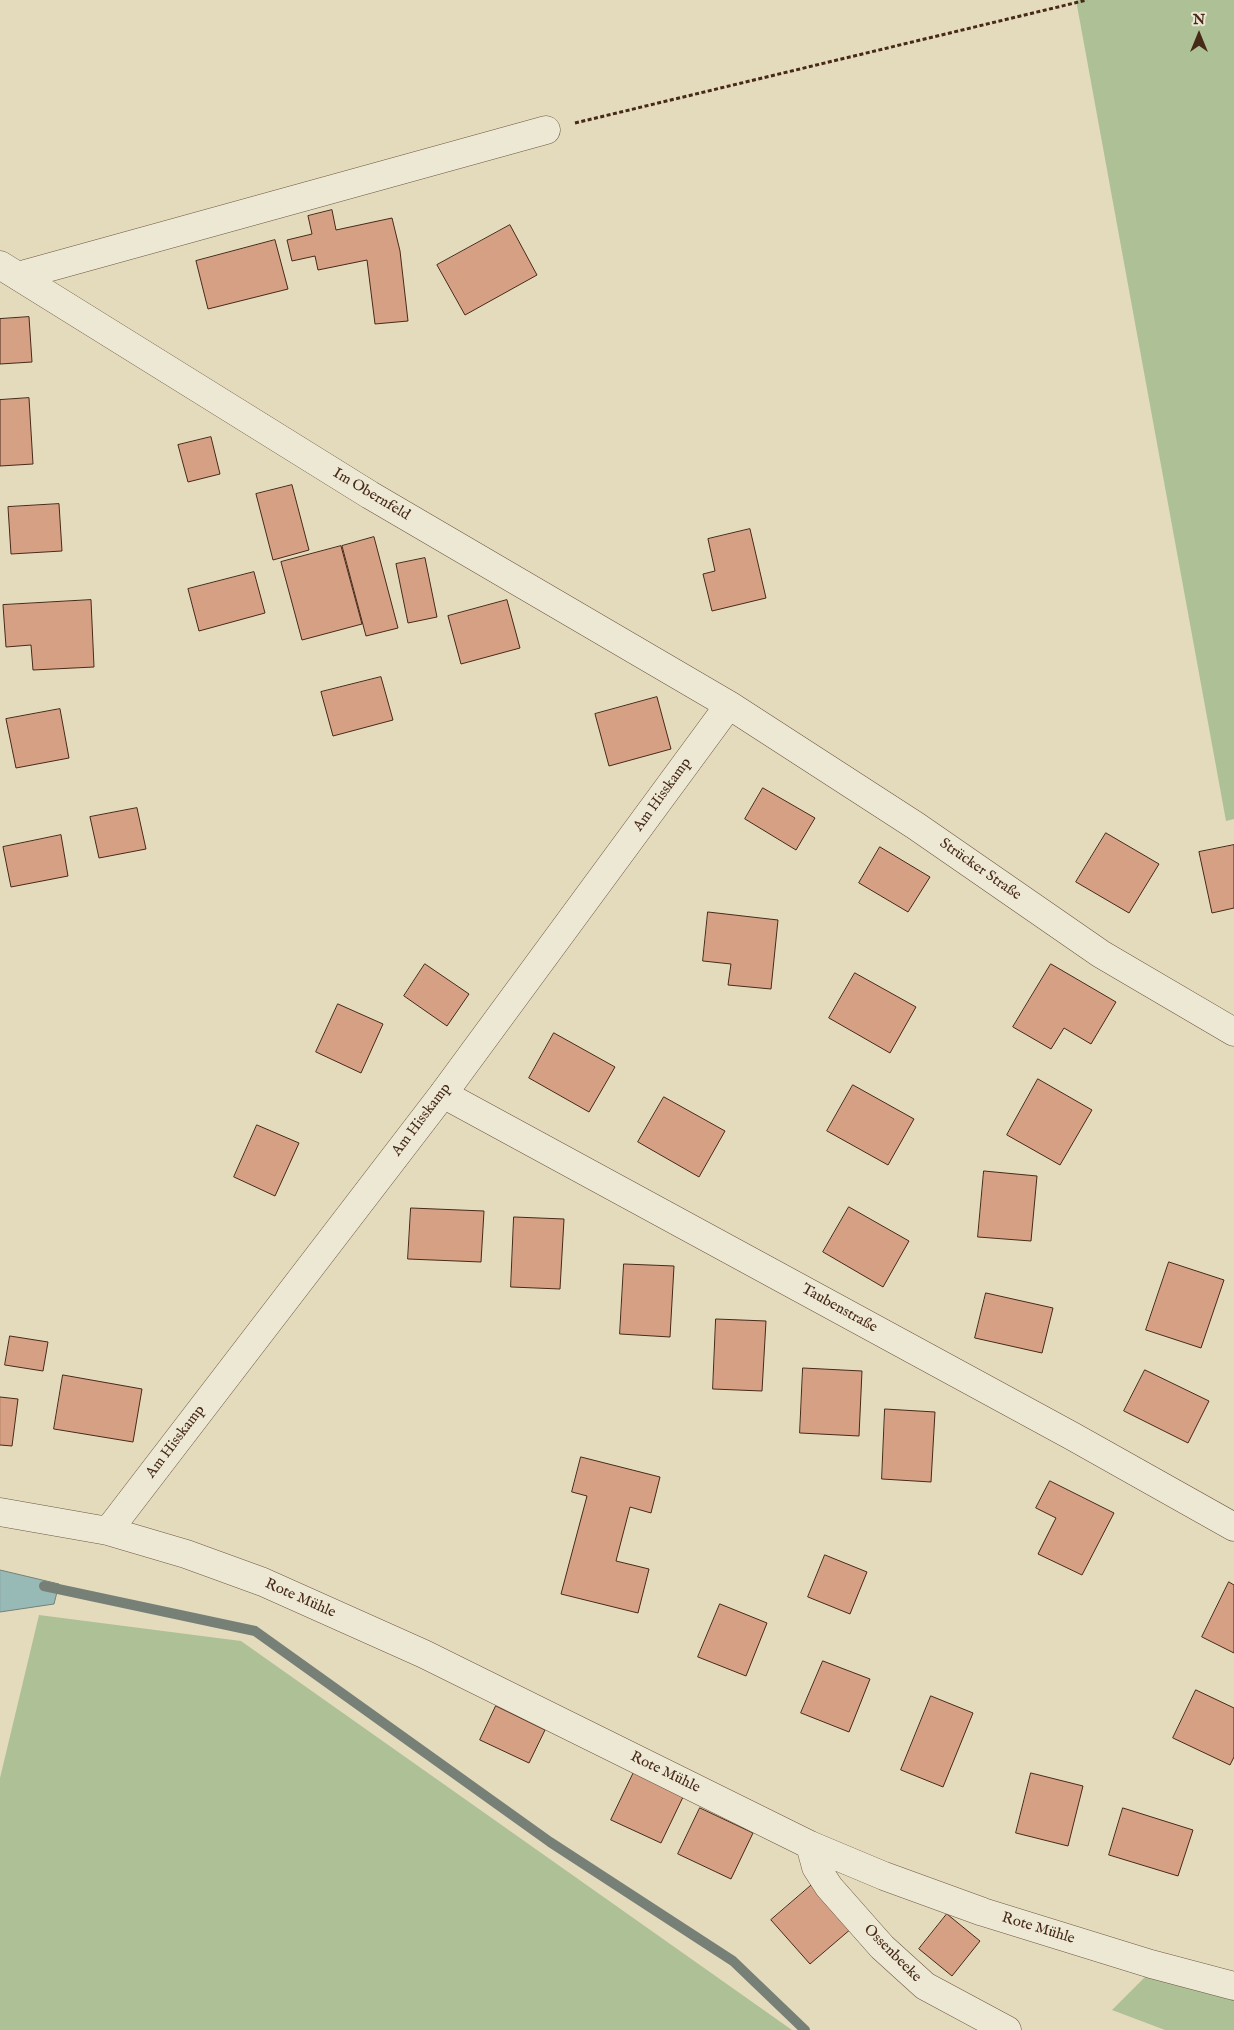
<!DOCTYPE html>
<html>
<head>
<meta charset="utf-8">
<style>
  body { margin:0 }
  #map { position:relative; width:1234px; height:2030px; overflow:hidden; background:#e4dbbd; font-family:"IM FELL English",serif }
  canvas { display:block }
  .north { position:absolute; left:1174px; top:10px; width:50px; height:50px; -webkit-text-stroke:4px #ede8d4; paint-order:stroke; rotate:0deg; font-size:14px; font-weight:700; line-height:20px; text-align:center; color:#472918 }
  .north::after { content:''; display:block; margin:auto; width:18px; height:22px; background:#472918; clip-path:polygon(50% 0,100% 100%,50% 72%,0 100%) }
</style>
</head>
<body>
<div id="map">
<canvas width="1234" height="2030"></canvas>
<div class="north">N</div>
</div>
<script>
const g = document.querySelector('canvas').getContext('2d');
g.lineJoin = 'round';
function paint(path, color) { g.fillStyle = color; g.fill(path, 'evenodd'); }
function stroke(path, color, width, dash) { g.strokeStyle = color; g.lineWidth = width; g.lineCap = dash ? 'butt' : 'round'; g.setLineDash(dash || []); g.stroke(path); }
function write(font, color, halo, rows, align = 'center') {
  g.font = font + ' "IM FELL English",serif'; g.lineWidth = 4.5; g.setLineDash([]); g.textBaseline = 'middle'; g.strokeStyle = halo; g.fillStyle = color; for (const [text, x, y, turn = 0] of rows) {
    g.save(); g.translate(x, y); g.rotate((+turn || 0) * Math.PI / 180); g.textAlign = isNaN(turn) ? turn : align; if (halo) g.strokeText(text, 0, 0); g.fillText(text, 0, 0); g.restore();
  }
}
const green = new Path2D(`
  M1076,0H1234V819L1226,821Z
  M39,1615L241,1641L792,2030H0V1778Z
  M1149,1973L1234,1995V2030H1165L1112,2010Z`);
const water = new Path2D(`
  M0,1570L59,1584L54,1604L0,1612Z`);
const stream = new Path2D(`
  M44,1586L255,1631L550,1842L733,1961L805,2030`);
const building = new Path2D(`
  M332,210L336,230L392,218L400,251L408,321L375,324L367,260L318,270L315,256L292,261L287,240L312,234L308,216Z
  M510,225L537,275L465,315L437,265Z
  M275,240L288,289L208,309L196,261Z
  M29,317L32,362L0,364V319Z
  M29,398L33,464L0,466V400Z
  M211,437L220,474L188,482L178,445Z
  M292,485L309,550L273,560L256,494Z
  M59,504L62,551L11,554L8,507Z
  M750,529L766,598L712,611L703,574L715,571L708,539Z
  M374,537L398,628L366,636L342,546Z
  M341,546L362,624L302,640L281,562Z
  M425,558L437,617L408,623L396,564Z
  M254,572L265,613L199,631L188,589Z
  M91,600L94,667L33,670L31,645L6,647L3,605Z
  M507,600L520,648L461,664L448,616Z
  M381,677L393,720L333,736L321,692Z
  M657,697L671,749L609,766L595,714Z
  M60,709L69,758L16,768L6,719Z
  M763,788L815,818L796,850L745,819Z
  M137,808L146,849L99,858L90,817Z
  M1106,833L1159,864L1129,913L1076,882Z
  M61,835L68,876L11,887L3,847Z
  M1234,845V908L1212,913L1199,852Z
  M880,847L930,877L908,912L859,883Z
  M708,912L778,920L771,989L728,985L731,964L703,961Z
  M425,964L469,994L447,1026L404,996Z
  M1051,964L1116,1002L1091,1044L1064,1028L1051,1049L1013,1027Z
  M855,973L916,1007L890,1053L829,1018Z
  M338,1004L383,1024L361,1073L316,1052Z
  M554,1033L615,1067L589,1112L529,1078Z
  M1038,1079L1092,1110L1060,1165L1007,1135Z
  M853,1085L914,1119L888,1165L827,1131Z
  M664,1097L725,1131L699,1177L638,1142Z
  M257,1125L299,1143L275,1196L234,1177Z
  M984,1171L1037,1176L1031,1241L978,1237Z
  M849,1207L909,1241L883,1287L823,1252Z
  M411,1208L484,1211L481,1262L408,1259Z
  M514,1217L564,1219L560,1289L511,1287Z
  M1169,1262L1224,1280L1201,1348L1146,1330Z
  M624,1264L674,1266L670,1337L620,1334Z
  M986,1293L1053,1308L1042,1353L975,1338Z
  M716,1319L766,1321L762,1391L713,1389Z
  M10,1336L48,1342L43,1371L5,1365Z
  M803,1368L862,1371L859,1436L800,1433Z
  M1145,1370L1209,1401L1188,1443L1124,1411Z
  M63,1375L142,1389L133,1442L54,1429Z
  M0,1397L18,1399L12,1446L0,1445Z
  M885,1409L935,1412L931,1482L882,1479Z
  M581,1457L660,1477L651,1513L630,1507L616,1561L649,1569L638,1613L561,1594L587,1496L572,1492Z
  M1050,1481L1114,1513L1082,1575L1038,1554L1056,1518L1036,1508Z
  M825,1555L867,1572L850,1614L808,1597Z
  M1229,1582L1234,1585V1653L1202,1637Z
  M720,1604L767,1623L746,1676L698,1657Z
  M823,1661L870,1679L849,1732L801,1713Z
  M1196,1690L1234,1708V1757L1230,1765L1173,1738Z
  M931,1696L973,1713L943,1787L901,1770Z
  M496,1706L545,1730L529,1763L480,1740Z
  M634,1772L684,1795L661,1843L611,1820Z
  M1031,1773L1083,1786L1068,1846L1016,1833Z
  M700,1808L753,1833L731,1879L678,1854Z
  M1123,1808L1193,1830L1178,1876L1109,1855Z
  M814,1883L852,1928L810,1964L771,1920Z
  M947,1914L980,1941L952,1976L919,1949Z`);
const path = new Path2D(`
  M575,123L1087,0`);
const minor = new Path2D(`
  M0,265L370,495L729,705L916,826L1101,954L1234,1032
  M18,276L546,130
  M443,1094L1072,1436L1234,1527
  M0,1512L108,1531L186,1554L263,1582L424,1654L810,1845L884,1876L983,1912L1151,1964L1234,1986
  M108,1531L443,1094L729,705
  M810,1845L816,1867L829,1887L882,1947L925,1986L1007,2030`);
const streetNames = [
  ["Im Obernfeld",371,495,31],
  ["Am Hisskamp",663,795,-54],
  ["Strücker Straße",980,870,35],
  ["Am Hisskamp",422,1120,-53],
  ["Taubenstraße",839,1309,29],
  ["Am Hisskamp",176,1442,-53],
  ["Rote Mühle",300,1599,24],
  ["Rote Mühle",665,1773,26],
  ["Rote Mühle",1038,1929,17],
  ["Ossenbeeke",892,1954,45]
];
paint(green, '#aec196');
paint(water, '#97bab7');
stroke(water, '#778077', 1);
stroke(stream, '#778077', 10);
paint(building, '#d6a085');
stroke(building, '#472918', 1);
stroke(minor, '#6e5641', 29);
stroke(path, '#472918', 3, [4, 2.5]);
stroke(minor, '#ede8d4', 28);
write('15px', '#472918', '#ede8d4', streetNames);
</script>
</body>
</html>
